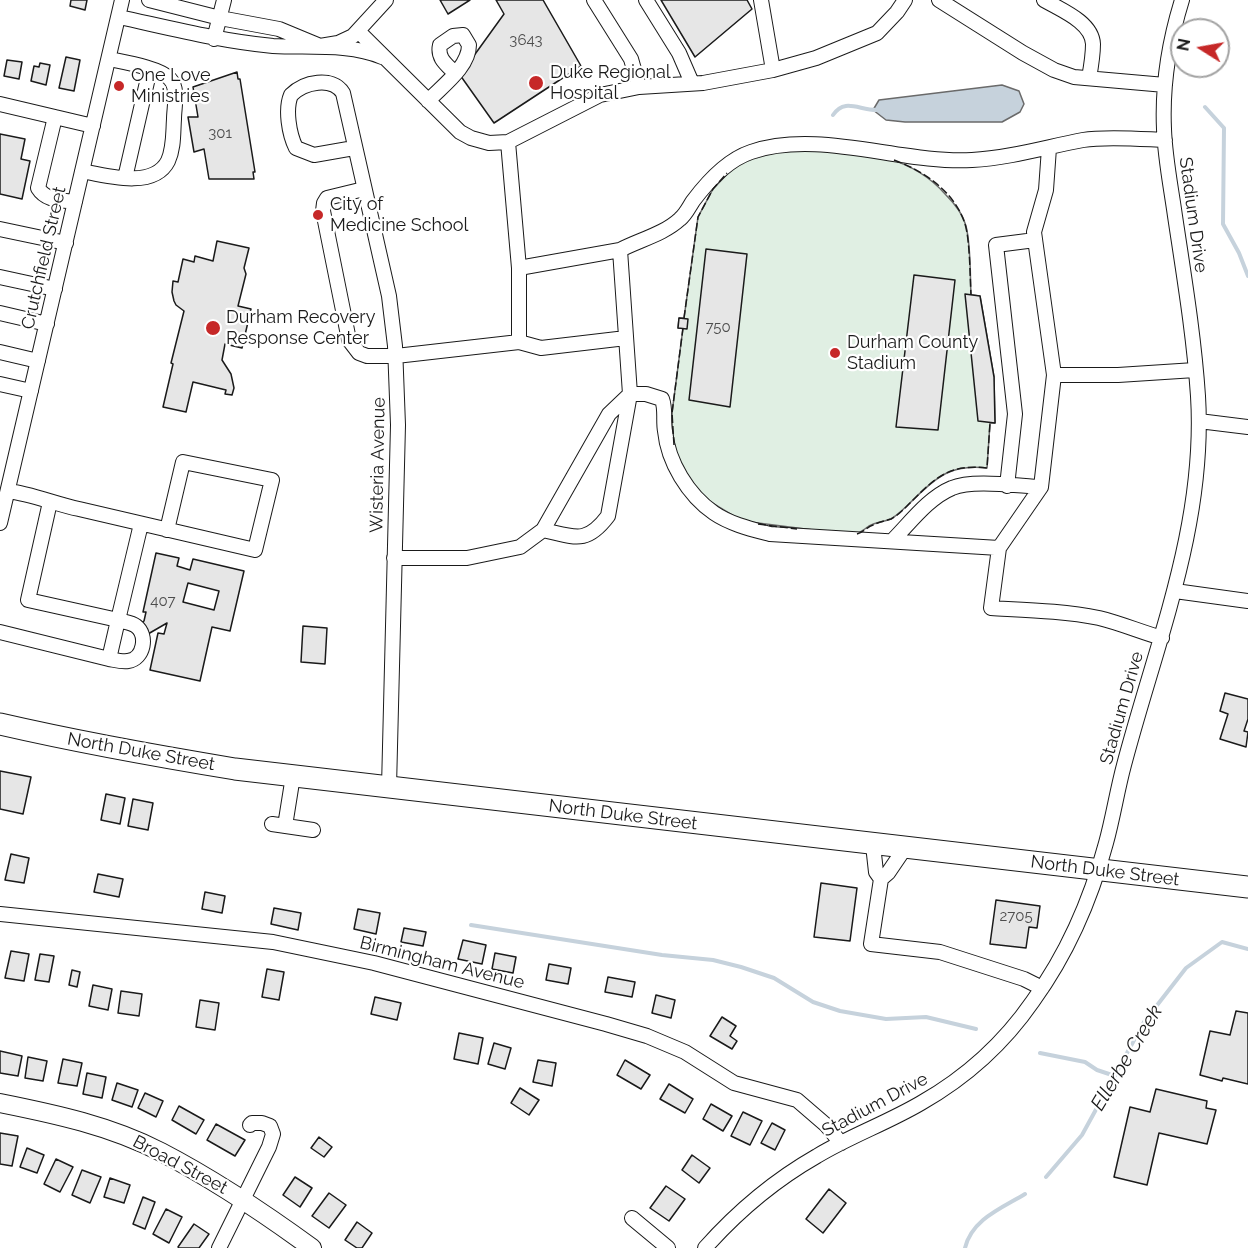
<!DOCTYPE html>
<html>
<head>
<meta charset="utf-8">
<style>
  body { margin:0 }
  #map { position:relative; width:1248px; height:1248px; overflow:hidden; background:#fff; font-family:Raleway,sans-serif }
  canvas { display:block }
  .north { position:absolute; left:1170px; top:18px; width:60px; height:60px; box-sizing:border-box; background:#fff; border:2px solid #a3a3a3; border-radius:50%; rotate:281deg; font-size:16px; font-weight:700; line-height:24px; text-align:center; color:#1a1a1a }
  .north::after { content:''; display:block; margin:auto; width:21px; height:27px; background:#c62828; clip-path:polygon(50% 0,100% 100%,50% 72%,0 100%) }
</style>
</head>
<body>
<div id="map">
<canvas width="1248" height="1248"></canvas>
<div class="north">N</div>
</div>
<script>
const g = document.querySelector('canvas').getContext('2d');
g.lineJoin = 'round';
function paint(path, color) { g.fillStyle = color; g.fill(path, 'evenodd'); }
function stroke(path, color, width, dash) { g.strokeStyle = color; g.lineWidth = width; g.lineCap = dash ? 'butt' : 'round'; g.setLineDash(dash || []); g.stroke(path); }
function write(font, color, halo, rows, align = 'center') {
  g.font = font + ' Raleway,sans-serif'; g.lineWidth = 4.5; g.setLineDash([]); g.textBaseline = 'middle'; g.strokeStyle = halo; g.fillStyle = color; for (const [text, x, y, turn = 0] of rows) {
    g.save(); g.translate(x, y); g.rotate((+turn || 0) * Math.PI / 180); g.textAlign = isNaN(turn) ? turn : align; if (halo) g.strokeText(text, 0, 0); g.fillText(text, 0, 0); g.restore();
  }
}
const green = new Path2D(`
  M793,148C850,153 905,148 946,195C954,203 963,214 966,226C971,246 970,274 971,295L980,296L994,377L995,423H990L987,468C952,464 937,476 913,500C907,506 899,514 891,519C884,522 876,522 869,526C863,530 861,533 853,535L742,521L704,498L685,477L675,449L672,427V413L683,328H678L679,318H684L698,217L713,189L734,167L746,159Z`);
const water = new Path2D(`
  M1002,85L1019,91L1024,104L1020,112L1002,122H905L886,120L873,110L879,100Z`);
const stream = new Path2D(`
  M1205,107L1224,128L1223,224L1239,253L1248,276
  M833,115C845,97 860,111 878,110
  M471,925L662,955L713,960L741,967L774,978L813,1002L840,1011L886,1019L926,1017L976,1029
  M1040,1053L1085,1062L1097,1070L1115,1076
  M1046,1177L1082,1135L1144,1022L1186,968L1222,942L1248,949
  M965,1248C972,1219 1002,1208 1025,1194`);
const building = new Path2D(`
  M71,0H87L85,10L70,6Z
  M440,0H470L448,14Z
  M496,0H543L581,66L494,123L460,75L504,14Z
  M661,0H747L752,9L695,57Z
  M66,57L80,60L74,91L59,88Z
  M7,60L22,62L19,79L4,76Z
  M40,63L50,65L46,85L31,81L34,66L39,67Z
  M237,72L238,79H240L255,172H253L254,179H209L204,149L194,152L188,117H198L193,87Z
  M0,134L25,139L21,159L30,161L22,199L0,194Z
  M217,241L249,248L244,268L246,274L238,306L251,309L242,348L225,344L222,360L231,374L234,388L232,395L225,394L226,390L193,382L186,412L163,407L173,364L171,363L184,311L176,305L174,301L172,292L173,281L178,282L183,259L194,262L195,256L213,261Z
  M706,249L747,254L730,407L689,400Z
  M914,275L955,280L938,430L896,427Z
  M965,294L980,296L994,377L995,423L978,421Z
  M679,318L688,319L687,329L678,328Z
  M156,553L179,558L177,566L190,570L193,559L244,571L230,631L212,627L200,681L150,670L158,633L164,634L167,623L148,634L141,623L144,621L146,612H143ZM188,583L219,591L214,610L183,602Z
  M303,626L327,628L325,664L301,662Z
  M1225,693L1248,699V719L1244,731L1248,732L1246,747L1220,739L1228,714L1220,711Z
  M0,771L31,777L23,814L0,809Z
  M106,794L125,798L120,824L101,820Z
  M133,799L153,803L148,830L128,826Z
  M11,854L29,858L24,883L5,880Z
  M98,874L123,879L119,897L94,892Z
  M821,883L857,888L850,941L814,937Z
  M205,892L225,896L222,913L202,909Z
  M996,900L1040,906L1037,928L1029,927L1026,948L990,944Z
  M274,908L301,913L298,930L271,924Z
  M358,909L380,913L376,934L354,929Z
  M404,928L426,932L423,946L401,942Z
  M463,940L486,945L482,964L458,959Z
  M11,951L29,954L24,981L5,978Z
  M495,953L516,957L513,973L492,969Z
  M40,954L54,956L49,982L35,980Z
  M549,964L571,968L568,984L546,980Z
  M267,969L284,972L279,1000L262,997Z
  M72,970L80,972L77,987L69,985Z
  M608,977L635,982L632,997L605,992Z
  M93,985L112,989L108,1010L89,1006Z
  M121,991L142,994L139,1016L118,1013Z
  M656,995L675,1000L671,1018L652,1013Z
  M375,997L401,1003L397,1020L371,1014Z
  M200,1000L219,1003L215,1030L196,1027Z
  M1236,1011L1248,1013V1084L1223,1078L1222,1081L1200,1075L1210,1031L1230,1035Z
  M722,1017L736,1026L730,1036L737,1041L732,1049L710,1036Z
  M459,1033L483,1038L478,1064L454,1059Z
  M494,1043L511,1048L505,1069L488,1064Z
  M0,1051L22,1056L18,1076L0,1073Z
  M28,1057L47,1061L43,1081L25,1078Z
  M63,1059L82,1063L77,1086L58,1083Z
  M538,1060L556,1063L552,1086L533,1082Z
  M625,1060L650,1075L641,1089L617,1075Z
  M87,1073L106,1077L102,1098L83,1094Z
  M117,1083L138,1090L132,1107L112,1100Z
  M669,1084L693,1099L685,1113L660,1099Z
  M520,1088L539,1100L529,1115L511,1103Z
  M1156,1089L1207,1101L1206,1108L1216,1110L1207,1144L1159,1133L1147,1185L1114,1177L1130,1107L1150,1112Z
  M145,1093L163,1101L156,1117L138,1108Z
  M711,1104L732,1116L723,1131L703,1119Z
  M179,1106L204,1120L196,1134L172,1120Z
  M743,1112L762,1121L750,1145L731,1136Z
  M772,1123L785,1130L775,1150L761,1143Z
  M216,1124L245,1140L235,1156L207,1140Z
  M0,1133L18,1136L12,1166L0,1164Z
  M319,1137L332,1147L324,1157L311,1148Z
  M27,1148L44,1155L37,1173L20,1167Z
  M692,1155L710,1168L699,1183L682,1170Z
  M56,1159L73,1167L60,1192L44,1184Z
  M82,1170L101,1177L90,1203L72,1195Z
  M295,1177L312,1188L300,1207L283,1195Z
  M110,1178L130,1185L124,1203L104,1197Z
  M666,1186L685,1199L669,1221L650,1208Z
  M829,1189L846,1203L823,1233L806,1219Z
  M329,1193L346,1205L329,1228L312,1216Z
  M143,1197L155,1202L145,1229L133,1224Z
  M166,1209L182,1217L169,1243L153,1234Z
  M357,1222L372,1233L362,1248H357L345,1240Z
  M194,1224L209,1234L199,1248H179L178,1247Z`);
const minor = new Path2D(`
  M149,0L220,18L279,29L320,46L338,43L353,36L386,0
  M594,0L631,59L639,87
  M646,0L679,53L692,83
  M761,0L773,70
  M939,0L1023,53L1054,70L1074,77L1165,85
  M1044,0C1061,10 1092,22 1093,44C1093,55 1091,67 1089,78
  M119,17C170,28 220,41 273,46C307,48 350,43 382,57
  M358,31L460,132L471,138L489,143L508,142L600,95L639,87L703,83L773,70L816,58L877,33L897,12L905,0
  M214,39L224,0
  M428,101C442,86 469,67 469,45L463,35L453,36L440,45C437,58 446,64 455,73
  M0,104L93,126
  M55,117L38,188C46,201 61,200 75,202
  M508,142L519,268
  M354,148L314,155L296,148C289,134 285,109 291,95C304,82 332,76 343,93L389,296L395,346L398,425L389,787
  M1049,148L1046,190L1034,232L1054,375L1041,487L999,548L991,608C1026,610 1064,611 1099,618C1120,623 1141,632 1162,638
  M82,171C107,176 154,189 168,161C174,148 173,133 174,119C174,107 179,89 170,79C161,68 123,62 109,59
  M125,178L150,69
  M364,189L327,198L324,203L323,211L349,340L359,353L367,356H396L519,342V268L620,250
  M0,229L66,243
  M0,277L55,289
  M0,313L47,324
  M519,342L541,348L626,338
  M0,352L38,361
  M1054,375H1118L1195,370
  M0,384L31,391
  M1199,421L1248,427
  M1007,486L1015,414L996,245L1035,240
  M8,491C32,494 55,504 79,509C138,523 196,536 255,550L272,480L183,462L167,530
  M50,502L28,600L118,620L141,524
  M0,523L122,0
  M892,541C910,523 928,498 952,488C972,479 1018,486 1041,487
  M999,548L770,534C751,529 730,524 714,513C688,495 668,462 665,431C663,420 666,410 662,399L646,394H630L620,250C639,240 664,234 680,219C686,214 689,207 693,201C708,181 727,160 751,152C819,129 901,164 972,160C1010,158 1046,147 1083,140C1106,136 1141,139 1165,140
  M394,558H467L520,547L543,530C575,537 586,545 608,516L630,394L609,414L543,530
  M1175,591L1248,601
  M0,632L109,659C115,660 122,662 128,661C144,659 148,635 136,626C131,622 124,622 118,620L109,659
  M272,824L313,830
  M285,826L293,776
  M873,845L876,872L881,879
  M905,848L888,873L881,879L871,944L940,952L1024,979L1042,988
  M0,914L273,942L374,963L606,1024L647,1036L685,1052L734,1083L797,1100L826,1125L841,1143
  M632,1218L668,1248
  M219,1248L269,1147L273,1134L270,1126L262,1123H252L250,1125
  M705,1248C737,1212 775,1180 817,1156C850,1136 887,1123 921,1103C965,1078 1004,1043 1033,1001C1067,954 1091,899 1106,843C1113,818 1117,791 1124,765C1156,643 1206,525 1198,396C1194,336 1184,276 1175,216C1171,187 1165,158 1164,129C1162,85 1169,42 1182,0`);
const major = new Path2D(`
  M0,1103C55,1114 111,1126 161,1152C215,1180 264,1213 312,1248`);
const highway = new Path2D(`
  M0,724C78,742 156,756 235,769L1248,887`);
const fence = new Path2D(`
  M894,160C924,171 955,192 965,224C970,240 970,277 971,295
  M684,318L698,217L713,189L727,173
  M674,445L672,413L683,328
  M758,524L797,529
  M857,534C864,532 867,527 873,525C879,522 885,521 891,519C899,515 906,507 913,500C937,476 951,464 987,468L990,423`);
const markers = [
  [536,83,8,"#c62828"],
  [119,86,6,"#c62828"],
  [318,215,6,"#c62828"],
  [213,328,8,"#c62828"],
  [835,353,6,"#c62828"]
];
const numberNames = [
  ["3643",526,40],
  ["301",220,133],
  ["750",718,327],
  ["407",163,601],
  ["2705",1016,916]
];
const poiNames = [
  ["Duke Regional",550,73],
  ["Hospital",550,94],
  ["One Love",131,76],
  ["Ministries",131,97],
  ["City of",330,205],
  ["Medicine School",330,226],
  ["Durham Recovery",226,318],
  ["Response Center",226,339],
  ["Durham County",847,343],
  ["Stadium",847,364]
];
const streetNames = [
  ["Stadium Drive",1193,215,82],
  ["Crutchfield Street",44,258,-77],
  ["Wisteria Avenue",378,465,-89],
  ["Stadium Drive",1122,708,-74],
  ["North Duke Street",141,752,10],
  ["North Duke Street",623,815,7],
  ["North Duke Street",1105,871,7],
  ["Birmingham Avenue",442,963,14],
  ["Stadium Drive",875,1105,-28],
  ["Broad Street",180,1165,28]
];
const waterNames = [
  ["Ellerbe Creek",1127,1058,-59]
];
paint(green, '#e0efe3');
stroke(green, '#6a6a6a', 1.5);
paint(water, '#c6d2dc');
stroke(water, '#6a6a6a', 1.5);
stroke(stream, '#c6d2dc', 4);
paint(building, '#e6e6e6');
stroke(building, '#1a1a1a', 1.5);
stroke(minor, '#1a1a1a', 16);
stroke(major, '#1a1a1a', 20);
stroke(highway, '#1a1a1a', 23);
stroke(minor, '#fff', 14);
stroke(major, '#fff', 18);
stroke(highway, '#fff', 21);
stroke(fence, '#1a1a1a', 1.5, [8, 3]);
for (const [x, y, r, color] of markers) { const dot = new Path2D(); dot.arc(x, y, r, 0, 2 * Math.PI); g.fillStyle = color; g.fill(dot); stroke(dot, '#fff', 2); }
write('15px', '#4d4d4d', null, numberNames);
write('18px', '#1a1a1a', '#fff', poiNames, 'left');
write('18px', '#1a1a1a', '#fff', streetNames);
write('italic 20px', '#1a1a1a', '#fff', waterNames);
</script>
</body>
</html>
